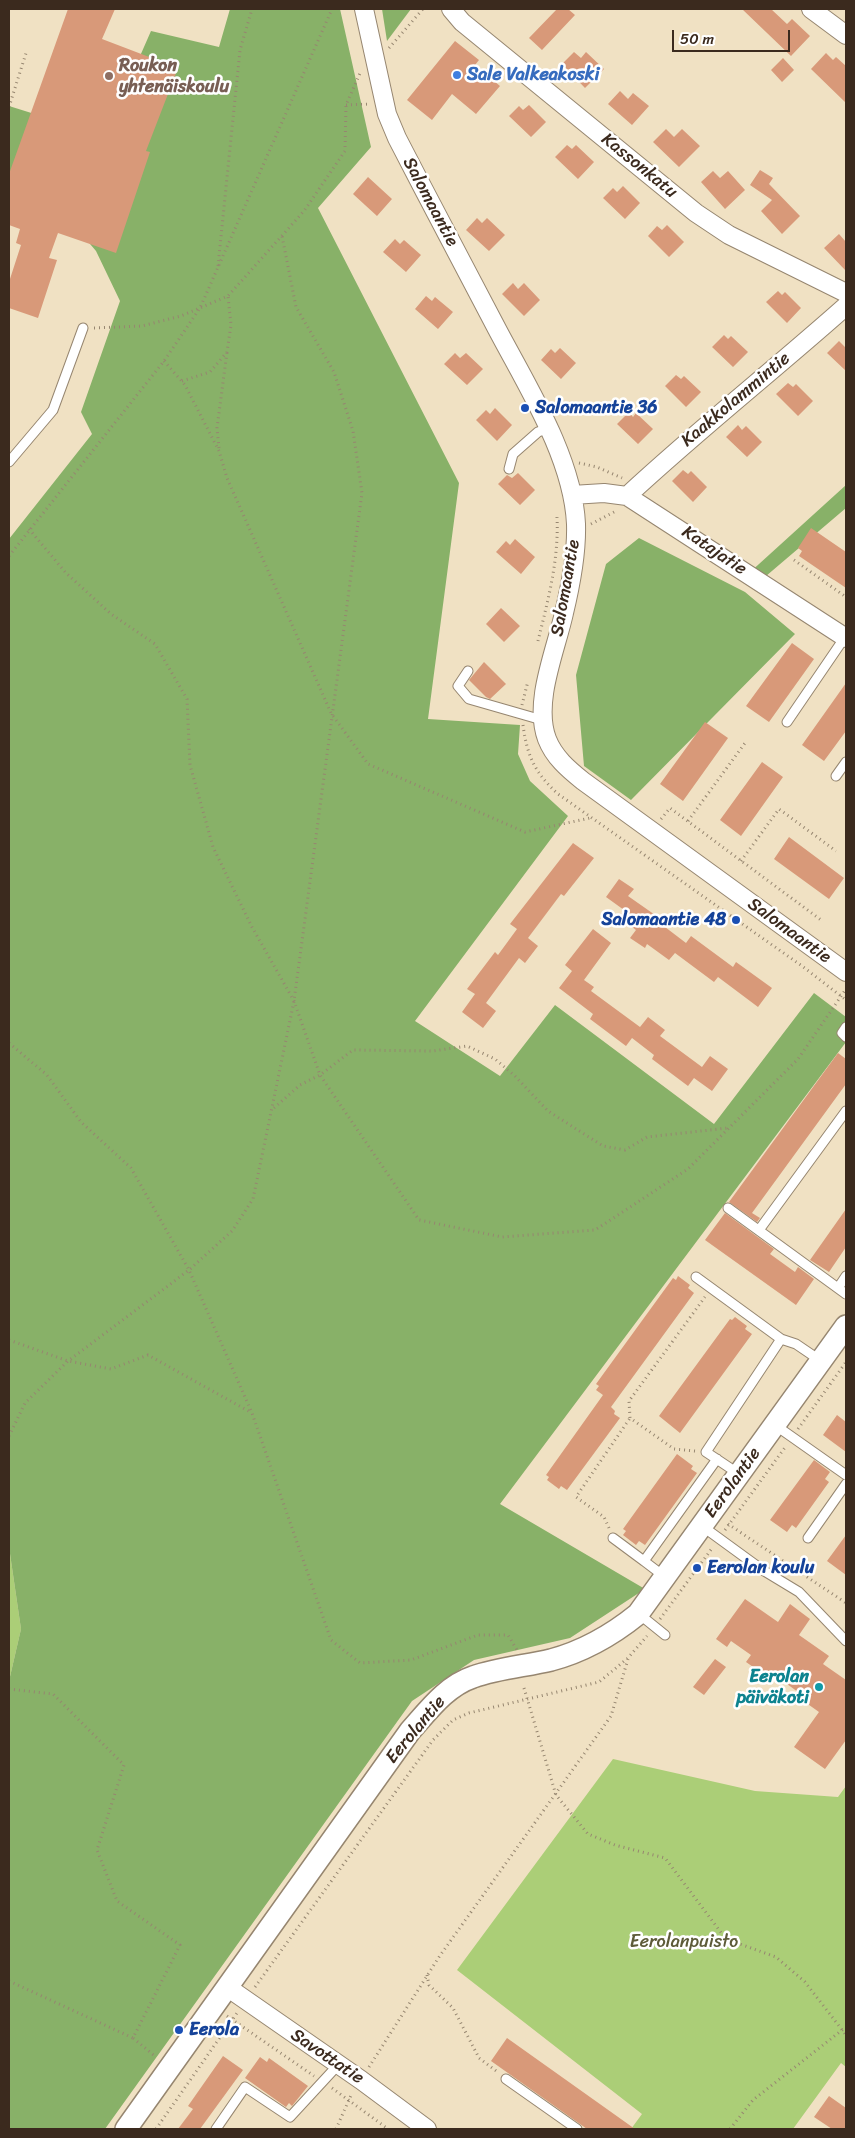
<!DOCTYPE html>
<html>
<head>
<meta charset="utf-8">
<style>
  body { margin:0 }
  #map { position:relative; width:855px; height:2138px; overflow:hidden; background:#f0e1c3; font-family:Sriracha,sans-serif }
  canvas { display:block }
  .frame { position:absolute; inset:0; border:10px solid #3b2a1e; pointer-events:none }
  .scale { position:absolute; left:672px; top:30px; width:118px; height:22px; box-sizing:border-box; border:2px solid #3b2a1e; border-top:0; padding-left:6px; font-size:15px; line-height:18px; white-space:nowrap; color:#3b2a1e; -webkit-text-stroke:4px #fff; paint-order:stroke }
</style>
</head>
<body>
<div id="map">
<canvas width="855" height="2138"></canvas>
<div class="frame"></div>
<div class="scale">50 m</div>
</div>
<script>
const g = document.querySelector('canvas').getContext('2d');
g.lineJoin = 'round';
function paint(path, color) { g.fillStyle = color; g.fill(path, 'evenodd'); }
function stroke(path, color, width, dash) { g.strokeStyle = color; g.lineWidth = width; g.lineCap = dash ? 'butt' : 'round'; g.setLineDash(dash || []); g.stroke(path); }
function write(font, color, halo, rows, align = 'center') {
  g.font = font + ' Sriracha,sans-serif'; g.lineWidth = 5; g.setLineDash([]); g.textBaseline = 'middle'; g.strokeStyle = halo; g.fillStyle = color; for (const [text, x, y, turn = 0] of rows) {
    g.save(); g.translate(x, y); g.rotate((+turn || 0) * Math.PI / 180); g.textAlign = isNaN(turn) ? turn : align; if (halo) g.strokeText(text, 0, 0); g.fillText(text, 0, 0); g.restore();
  }
}
const green = new Path2D(`
  M9,1547L21,1629L9,1681Z
  M613,1759L755,1791L838,1797L846,1786V2067L841,2063L793,2129H631L642,2114L457,1970Z`);
const forest = new Path2D(`
  M230,9H340L371,147L318,208L459,483L428,719L520,725L518,754L530,781L568,816L415,1021L500,1076L555,1005L714,1124L814,993L846,1017V1042L500,1504L645,1589L570,1638L474,1660L412,1701L105,2129H9V1681L21,1629L9,1547V539L92,434L81,412L120,301L96,251L58,206L9,197V106L105,136L151,31L219,47Z
  M382,9H411L387,41Z
  M846,485V508L759,582L748,574Z
  M639,538L745,592L795,634L631,800L584,766L576,675L606,564Z`);
const building = new Path2D(`
  M68,9H115L102,39L178,68L146,151L150,152L116,253L58,233L49,258L57,260L38,318L9,308V282L21,245L16,243L20,229L9,225V174Z
  M557,9H568L575,15L542,50L529,38Z
  M742,9H771L787,24L792,19L810,36L791,56Z
  M455,41L479,60L475,65L500,86L476,114L452,94L432,120L407,100Z
  M574,52L581,58L586,52L604,69L585,88L562,64Z
  M826,53L833,60L836,57L846,66V103L811,69Z
  M783,58L794,70L782,82L771,70Z
  M620,91L628,99L633,93L649,106L632,125L608,104Z
  M529,105L546,122L531,137L509,116L519,106L523,110Z
  M666,129L674,137L682,129L700,146L679,167L653,142Z
  M567,145L572,149L576,145L594,162L578,179L555,157Z
  M760,170L773,178L769,184L800,216L782,234L761,211L772,200L750,185Z
  M713,171L720,178L728,171L745,190L725,209L701,182Z
  M368,177L392,199L377,216L353,194Z
  M623,186L640,203L625,219L603,198L613,188L617,192Z
  M477,218L482,223L487,218L505,235L489,251L466,230Z
  M667,225L684,242L669,257L648,236L657,226L662,230Z
  M839,234L846,242V271L824,248Z
  M395,239L400,244L404,240L421,255L406,272L383,252Z
  M513,283L518,289L524,283L540,300L524,316L502,294Z
  M778,291L782,295L785,292L801,308L787,323L766,302Z
  M426,296L432,301L435,297L453,312L438,329L415,309Z
  M724,335L728,339L731,336L748,352L733,367L712,347Z
  M839,341L846,348V371L827,353Z
  M560,348L576,363L561,379L541,360L551,349L555,353Z
  M455,353L460,358L466,353L483,369L467,385L444,364Z
  M676,375L681,379L684,376L701,392L686,407L665,386Z
  M788,383L793,387L796,384L813,401L798,416L776,394Z
  M495,408L512,425L497,441L476,420L486,410L490,414Z
  M629,412L633,417L636,413L653,429L638,444L617,424Z
  M738,425L742,430L746,426L762,442L747,457L726,437Z
  M683,470L688,474L691,471L707,487L693,502L672,481Z
  M518,473L535,490L520,505L498,484L507,475L512,478Z
  M811,528L846,552V588L799,556L802,551L798,548Z
  M515,539L535,557L521,574L496,552L506,541L510,545Z
  M501,608L520,626L504,642L486,624Z
  M792,643L814,659L769,722L746,706Z
  M484,662L506,684L490,699L486,697L469,680Z
  M846,683V731L824,761L802,745Z
  M705,722L728,738L683,801L660,784Z
  M762,762L783,777L741,836L720,820Z
  M789,837L844,878L829,899L774,859Z
  M573,843L594,858L564,896L561,894L528,938L538,946L525,963L519,958L486,1003L496,1011L483,1028L462,1012L475,994L467,989L495,952L498,955L517,929L510,924Z
  M619,879L634,889L628,896L668,924L665,927L686,943L691,936L733,967L736,962L772,988L758,1007L718,977L714,982L675,953L669,960L647,944L645,948L630,938L636,930L619,917L624,910L606,897Z
  M593,929L611,943L584,980L594,987L591,991L640,1027L648,1017L665,1030L660,1036L702,1067L710,1056L728,1069L712,1091L694,1078L688,1086L652,1059L654,1055L632,1038L626,1046L590,1019L593,1014L559,988L572,971L565,965Z
  M838,1053L846,1059V1084L752,1213L760,1218L757,1222L729,1202Z
  M846,1209V1247L829,1272L810,1260Z
  M725,1213L774,1249L770,1254L795,1272L798,1267L814,1279L796,1305L705,1240Z
  M678,1276L690,1285L688,1288L694,1293L611,1407L615,1411L614,1414L620,1418L567,1490L561,1486L559,1489L547,1480L549,1477L546,1475L603,1395L596,1390L599,1386L596,1384L673,1278L676,1280Z
  M735,1317L747,1326L745,1329L752,1334L680,1433L659,1416L730,1319L732,1320Z
  M837,1415L846,1422V1452L823,1435Z
  M677,1454L693,1466L691,1469L697,1473L645,1545L639,1541L636,1545L623,1535L626,1531L623,1529Z
  M814,1460L830,1472L825,1479L829,1482L796,1528L792,1525L787,1532L770,1520Z
  M846,1535V1575L827,1561Z
  M745,1599L778,1622L790,1604L810,1619L799,1635L829,1656L823,1664L846,1680V1740L825,1769L794,1747L819,1712L795,1695L798,1692L769,1671L766,1676L746,1662L751,1655L731,1641L727,1647L716,1639Z
  M715,1659L726,1667L704,1695L693,1687Z
  M507,2038L635,2129H587L491,2061Z
  M223,2056L243,2070L200,2129H178L193,2109L188,2106Z
  M260,2057L267,2062L269,2058L308,2086L292,2106L289,2103L286,2107L245,2078Z
  M829,2096L846,2108V2129H832L814,2117Z`);
const path = new Path2D(`
  M389,48L423,9
  M346,105L370,104
  M9,107L27,50
  M218,266L240,50L252,9
  M94,328L142,326L181,316L228,296L304,211L345,151L346,105L361,71
  M164,361L185,385L219,451L227,478L331,713L368,764L525,832L590,818
  M182,381L210,372L227,352L231,325L228,296
  M219,448L217,428L227,352
  M579,463L597,467L622,478
  M591,524L616,511
  M29,529L66,573L111,614L155,644L187,699L190,765L213,847L252,927L294,1001L320,1075L419,1220L502,1237L595,1230L688,1169L798,1059L846,989
  M9,556L164,361L200,308L332,9
  M794,560L846,597
  M538,641C548,600 559,560 557,517
  M522,705L528,681
  M523,725C527,756 535,773 558,794L802,966L846,1000
  M661,819L670,808L821,920
  M688,821L745,743
  M741,861L779,809L836,851
  M9,1043L47,1075L81,1122L131,1168L189,1270L252,1413L331,1640L360,1663L411,1660L478,1635H508L517,1650
  M274,1108L300,1085L320,1075L353,1050L433,1051L467,1046L495,1059L515,1076L548,1111L603,1146L625,1150L647,1137L728,1128
  M9,1340L68,1361L111,1369L148,1355L252,1413
  M798,1429L846,1362
  M9,1436L25,1403L68,1361L189,1270L232,1231L253,1199L294,1001L362,493L353,431L334,372L296,307L282,236
  M695,1451L674,1449L630,1418L629,1401L705,1297
  M728,1524L846,1603
  M609,1528L604,1517L576,1497L630,1418
  M725,1530L786,1446
  M660,1619L713,1547
  M524,1688L556,1795L588,1834L615,1845L665,1858L726,1939L776,1957L805,1982L846,2035
  M9,1689L53,1694L124,1765L97,1850L117,1901L180,1945L133,2038L156,2057
  M427,1975L429,1985L453,2008L479,2058L499,2073
  M9,1981L133,2038
  M255,1987L433,1740L453,1720L469,1713L599,1682L628,1658L647,1636
  M227,2016L314,2076
  M369,2067L439,1957L611,1716L628,1659
  M332,2088L388,2129
  M156,2129L237,2013
  M336,2129L352,2093
  M730,2129L753,2100L846,2027`);
const service = new Path2D(`
  M9,462L53,410L83,328
  M509,469L513,454L538,432L549,428
  M468,671L458,686L469,699L542,720
  M787,722L845,637
  M836,776L846,762
  M846,1027L842,1033L846,1037
  M728,1208L846,1294
  M759,1230L846,1111
  M696,1277L781,1339L796,1344L821,1361
  M838,1288L846,1276
  M775,1425L846,1475
  M739,1474L706,1452L781,1339
  M702,1526L761,1569L799,1592L846,1641
  M613,1538L644,1561
  M808,1538L846,1484
  M665,1577L644,1561L717,1459
  M639,1614L665,1635
  M506,2079L577,2129
  M216,2129L245,2087L290,2117L338,2065`);
const minor = new Path2D(`
  M364,9L387,114L397,138C430,202 464,266 497,329C527,386 573,458 576,524C577,554 571,584 564,613C556,650 533,702 547,739C554,757 568,769 583,781L846,972
  M451,9L462,22L696,213L729,235L846,293
  M811,9L846,35
  M572,495L604,493L627,496L846,638
  M627,496C698,430 774,370 846,306
  M227,1987L361,2080L427,2129`);
const tertiary = new Path2D(`
  M126,2129L410,1731C428,1711 446,1686 473,1677C498,1668 526,1666 551,1660C585,1651 612,1635 638,1614L846,1326`);
const markers = [
  [457,75,5,"#3f7fe0"],
  [109,76,5,"#8d6e63"],
  [525,408,5,"#1a4fb4"],
  [736,920,5,"#1a4fb4"],
  [697,1568,5,"#1a4fb4"],
  [819,1687,5,"#0f9aa8"],
  [179,2030,5,"#1a4fb4"]
];
const educationNames = [
  ["Roukon",119,66],
  ["yhtenäiskoulu",119,87]
];
const shopNames = [
  ["Sale Valkeakoski",467,75]
];
const streetNames = [
  ["Kassonkatu",639,166,39],
  ["Salomaantie",430,202,62],
  ["Kaakkolammintie",736,400,-40],
  ["Katajatie",714,551,34],
  ["Salomaantie",566,588,-80],
  ["Salomaantie",789,931,36],
  ["Eerolantie",733,1483,-54],
  ["Eerolantie",416,1730,-50],
  ["Savottatie",327,2057,34]
];
const transitNames = [
  ["Salomaantie 36",535,408],
  ["Salomaantie 48",726,920,"right"],
  ["Eerolan koulu",707,1568],
  ["Eerola",189,2030]
];
const cultureNames = [
  ["Eerolan",809,1677],
  ["päiväkoti",809,1698]
];
const parkNames = [
  ["Eerolanpuisto",684,1942]
];
paint(green, '#abce77');
paint(forest, '#88b168');
paint(building, '#d89979');
stroke(service, '#968670', 11);
stroke(minor, '#968670', 20);
stroke(tertiary, '#968670', 24);
stroke(path, '#968670', 3, [1, 4]);
stroke(service, '#fff', 9);
stroke(minor, '#fff', 18);
stroke(tertiary, '#fff', 21);
for (const [x, y, r, color] of markers) { const dot = new Path2D(); dot.arc(x, y, r, 0, 2 * Math.PI); g.fillStyle = color; g.fill(dot); stroke(dot, '#fff', 2); }
write('bold 18px', '#785e54', '#fff', educationNames, 'left');
write('bold 18px', '#366cbe', '#fff', shopNames, 'left');
write('18px', '#3b2a1e', '#fff', streetNames);
write('bold 18px', '#164399', '#fff', transitNames, 'left');
write('bold 18px', '#0d838f', '#fff', cultureNames, 'right');
write('18px', '#5d5b39', '#fff', parkNames);
</script>
</body>
</html>
